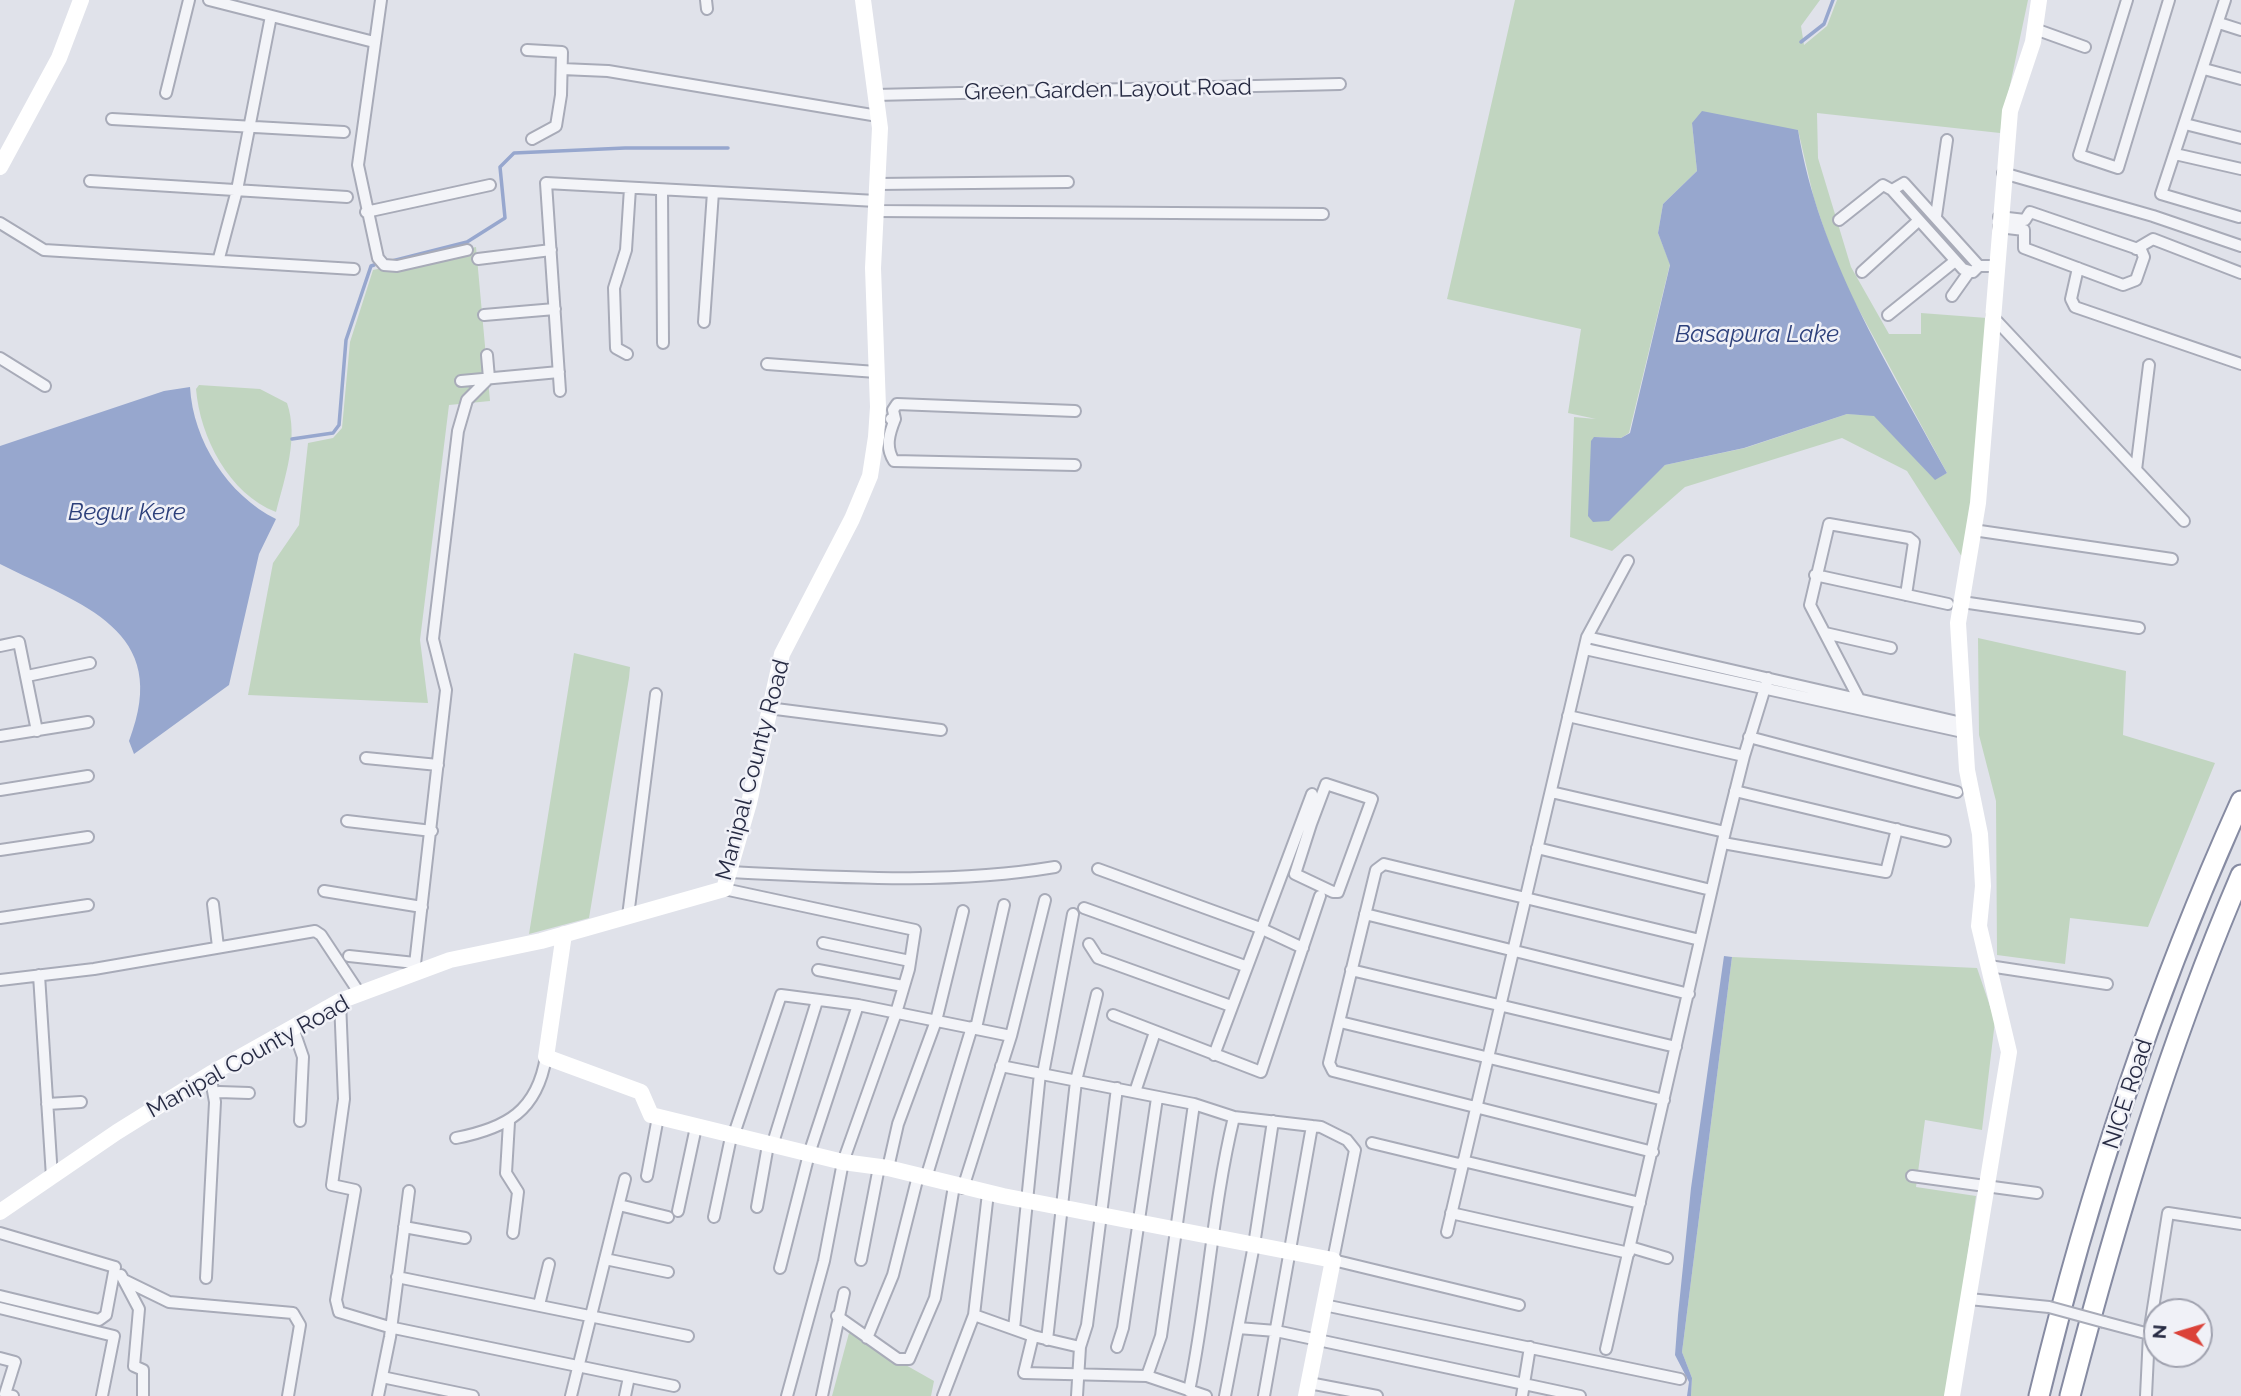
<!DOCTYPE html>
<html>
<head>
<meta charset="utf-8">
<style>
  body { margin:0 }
  #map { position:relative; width:2241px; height:1396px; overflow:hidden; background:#e0e2ea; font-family:Raleway,sans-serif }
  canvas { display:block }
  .north { position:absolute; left:2143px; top:1298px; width:70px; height:70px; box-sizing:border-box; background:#f0f1f7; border:2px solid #a0a2af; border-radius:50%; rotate:274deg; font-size:19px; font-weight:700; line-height:28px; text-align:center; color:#272b43 }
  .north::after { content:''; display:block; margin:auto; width:24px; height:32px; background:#db4239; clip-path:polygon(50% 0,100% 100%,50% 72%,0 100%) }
</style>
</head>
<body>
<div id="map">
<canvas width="2241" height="1396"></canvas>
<div class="north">N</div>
</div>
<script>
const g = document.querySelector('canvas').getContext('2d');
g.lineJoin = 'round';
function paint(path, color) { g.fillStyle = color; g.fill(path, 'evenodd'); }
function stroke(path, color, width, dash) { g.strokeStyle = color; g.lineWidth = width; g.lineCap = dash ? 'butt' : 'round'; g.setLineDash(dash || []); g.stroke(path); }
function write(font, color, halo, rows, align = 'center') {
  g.font = font + ' Raleway,sans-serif'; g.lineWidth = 5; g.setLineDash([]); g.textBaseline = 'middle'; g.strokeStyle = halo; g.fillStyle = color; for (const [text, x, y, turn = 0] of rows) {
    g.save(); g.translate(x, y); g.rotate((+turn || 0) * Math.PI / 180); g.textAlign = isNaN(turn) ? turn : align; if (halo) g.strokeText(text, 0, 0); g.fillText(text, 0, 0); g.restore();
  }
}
const green = new Path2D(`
  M1515,0H1820L1801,26L1804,45L1827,26L1837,0H2028L2000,133L1817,113L1818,158L1851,267L1889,334H1921V313L1987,318L1974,482L1962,557L1907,471L1842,438L1685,487L1612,551L1570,537L1574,417L1596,419L1568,413L1581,329L1447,299ZM1692,123L1798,130L1814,199L1839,273L1947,473L1935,479L1874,415L1847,414L1745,448L1665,465L1649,479L1594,437L1621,438L1629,433L1670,264L1658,233L1663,204L1697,171Z
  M476,247L490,401L449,405L420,640L428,703L248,695L273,563L299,525L308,443L333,438L342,428L350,342L373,270Z
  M199,385L260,389L287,403C299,438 285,477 276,512C229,494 200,437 196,389Z
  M1978,638L2126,671L2123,735L2215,763L2148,927L2070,918L2065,964L1997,955L1996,801L1979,735Z
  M574,653L630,667L629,678L589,918L529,934Z
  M1732,957L1977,968L1995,1021L1982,1130L1925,1120L1916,1187L1976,1196L1948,1396H1691L1692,1378L1682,1352Z
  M849,1333L934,1381L931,1396H832Z`);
const water = new Path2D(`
  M1702,111L1798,130C1819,257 1887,362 1947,473L1935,480L1874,416L1847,414L1744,448L1665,465L1609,521L1593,522L1588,516L1591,441L1594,437L1621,438L1630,433L1670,265L1658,233L1663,204L1697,171L1692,123Z
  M190,387C193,441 228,495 276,519L259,554L229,685L134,754L129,741C173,629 81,605 0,564V446L164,391Z
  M1724,956L1732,957L1682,1352L1692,1378L1691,1396H1687L1689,1382L1675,1355L1678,1315L1691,1188Z`);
const stream = new Path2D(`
  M1801,42L1824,24L1833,0
  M392,261L467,242L505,218L500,167L514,153L625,148H728
  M292,439L333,433L339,425L346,340L371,266L374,265`);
const street = new Path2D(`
  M209,0L374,42
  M381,0L358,165L378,258L384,265L397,266L467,250
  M706,0L707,9
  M2127,0L2079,155L2118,168L2169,0
  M2225,0L2161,194L2239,217
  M2219,23L2241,30
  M2035,29L2085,47
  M527,50L562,52L561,95L556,126L532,139
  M562,69L608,71L878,116
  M2204,69L2241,79
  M166,93L189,0
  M875,95L1340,84
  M112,119L344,132
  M2185,124L2241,138
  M2175,154L2241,169
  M2003,173L2153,216L2241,246
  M90,181L347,197
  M877,184L1068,182
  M662,190L663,343
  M876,211L1323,214
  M366,212L490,185
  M1936,216L1947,140
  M1839,220L1883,185L1892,190
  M0,223L44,250L354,269
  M1999,227L2024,230V248L2123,285L2136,280L2144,257L2141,250L2030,212L2025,220L1999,217
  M2136,249L2153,239L2241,273
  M219,258L237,190L271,16
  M478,259L551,250
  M1979,266L1904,183L1892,190L1963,269L1973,272L1979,266H1995
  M2078,268L2071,299L2075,307L2241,364
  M1862,272L1917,222
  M1952,296L1969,272
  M484,315L555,309
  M1888,315L1955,261
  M1992,316L2184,521
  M704,322L713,192L876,201
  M627,354L616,348L614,288L626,250L630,188
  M487,355L489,378
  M0,358L45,386
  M767,364L876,372
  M461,381L559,372
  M560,391L546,183L713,192
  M891,419H895L893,410L897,404L1075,411
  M895,419C889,434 885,447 894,461L1075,465
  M2136,470L2149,365
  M1973,530L2172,559
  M1815,575L1948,604
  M1962,602L2139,628
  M1825,633L1891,648
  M1587,637L1962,723
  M0,646L19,642L37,731
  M1585,649L1963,732
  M27,676L90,663
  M1859,699L1810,605L1829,524L1909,538L1914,542L1906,595
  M768,708L941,730
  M1568,716L1744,756
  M0,736L88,722
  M1749,737L1957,792
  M366,758L438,765
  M0,790L88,776
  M1735,791L1945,841
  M1551,792L1725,832
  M347,821L432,831
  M1302,821L1311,824L1295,874L1333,892H1338L1372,799L1326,784L1311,824
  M1723,843L1886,872L1897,829
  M1537,848L1711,890
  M0,850L88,837
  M1098,869L1260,928L1303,948
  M729,872C839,877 947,885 1055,867
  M724,889L915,930L909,969L896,1013L843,1162L824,1261L787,1396
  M324,891L422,907
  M213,904L218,947
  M1084,908L1245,966
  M1365,914L1689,994
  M628,916L656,694
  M0,918L88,905
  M823,943L910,961
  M1089,944L1098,958L1231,1006
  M349,956L415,963
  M1989,966L2107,984
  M818,970L903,986
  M1351,970L1676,1047
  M414,973L446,690L433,639L458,431L467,400L489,378
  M39,975L52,1177
  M0,980L94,969L315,931L321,935L360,994
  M340,1001L344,1099L332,1185L355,1190L336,1300L339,1312L389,1327L674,1386
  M1113,1015L1261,1072L1320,896
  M1340,1022L1664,1100
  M293,1028L303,1057L300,1121
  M976,1028L1004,905
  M1011,1036L1045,900
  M1214,1055L1312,794
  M1001,1066L1194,1104L1234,1117L1321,1127L1347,1140L1355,1150L1333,1260L1519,1305
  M1043,1074L1073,914
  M219,1092L249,1093
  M1135,1092L1155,1032
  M47,1104L81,1102
  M509,1122L506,1173L518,1192L513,1233
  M733,1137L781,995L858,1005L1011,1036L963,1188
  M456,1138C507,1128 537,1111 546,1057
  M1372,1143L1463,1165
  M772,1146L817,1001
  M1653,1152L1333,1071L1329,1063L1376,870L1384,864L1700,940
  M1463,1161L1640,1203
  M888,1168L898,1124L936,1021L963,911
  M647,1176L658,1117
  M1912,1176L2037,1193
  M926,1178L972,1027
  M619,1205L668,1217
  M757,1207L768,1145
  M678,1211L696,1127
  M1451,1213L1629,1253
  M714,1217L731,1137
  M404,1227L465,1238
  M1447,1232L1587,637L1628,561
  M0,1233L115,1267
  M1630,1247L1667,1258
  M605,1259L668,1272
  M861,1260L879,1167
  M780,1268L809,1154L858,1005
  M121,1275L139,1309L134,1366L143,1370V1396
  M397,1277L688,1336
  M206,1278L215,1102L210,1074
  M124,1280L169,1302L293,1313L300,1325L288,1396
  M0,1296L99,1320L106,1315L115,1267
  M1969,1299L2049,1307
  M539,1305L549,1264
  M1324,1305L1680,1379
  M0,1308L114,1336L102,1396
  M974,1315L1033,1336L1080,1347
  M837,1316L898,1359H909L935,1298L954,1186
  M2104,1322L2149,1334
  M1238,1328L1276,1331L1580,1396
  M1014,1329L1040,1073
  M1033,1336L1024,1373L1147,1376L1206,1396
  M867,1338L893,1275L918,1176
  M1047,1340L1076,1081L1097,994
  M1117,1347L1123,1328L1157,1098
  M1606,1349L1725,832L1744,756L1768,678
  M0,1358L15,1362L5,1394L13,1396
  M1147,1376L1161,1336L1194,1104
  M382,1377L473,1396
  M1309,1383L1377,1396
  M1189,1391C1208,1301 1212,1207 1234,1117
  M378,1396L390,1337L409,1191
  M571,1396L625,1179
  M625,1396L629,1377
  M822,1396L844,1293
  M943,1396L974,1315L988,1193
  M1077,1396L1080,1347L1087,1325L1117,1088
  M1225,1396L1254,1245L1273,1121
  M1264,1396L1312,1126
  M1522,1396L1530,1347
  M2146,1396L2149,1334L2168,1213L2241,1224`);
const secondary = new Path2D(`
  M0,167L59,58L81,0
  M564,934L546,1057L641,1092L651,1115L843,1162L888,1168L1003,1196L1333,1260L1306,1396
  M0,1212L117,1132L210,1074L340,1001L450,960L541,941L724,889L749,803L782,654L852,519L870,476L876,437L878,407L873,268L880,128L863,0
  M1952,1396L2009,1052L1979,926L1983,886L1980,834L1967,770L1958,623L1978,503L2010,111L2033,42L2039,0`);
const highway = new Path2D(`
  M2039,1396C2088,1193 2155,991 2241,801
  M2070,1396C2116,1219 2169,1043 2241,875`);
const streetBridge = new Path2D(`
  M2049,1307L2104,1322`);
const streetNames = [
  ["Green Garden Layout Road",1108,90,-1],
  ["Manipal County Road",753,770,-75],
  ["Manipal County Road",248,1057,-29],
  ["NICE Road",2128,1094,-72]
];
const waterNames = [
  ["Basapura Lake",1757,335],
  ["Begur Kere",127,513]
];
paint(green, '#c1d5c0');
paint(water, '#97a7ce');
stroke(stream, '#97a7ce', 3.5);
stroke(street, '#a8abb8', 14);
stroke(highway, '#868ba2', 23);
stroke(street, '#f3f4f8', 10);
stroke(secondary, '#fff', 16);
stroke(highway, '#fff', 19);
stroke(streetBridge, '#a8abb8', 14, []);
stroke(streetBridge, '#f3f4f8', 10);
write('23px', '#272b43', '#f0f1f7', streetNames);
write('italic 24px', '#2d407b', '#f0f1f7', waterNames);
</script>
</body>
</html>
